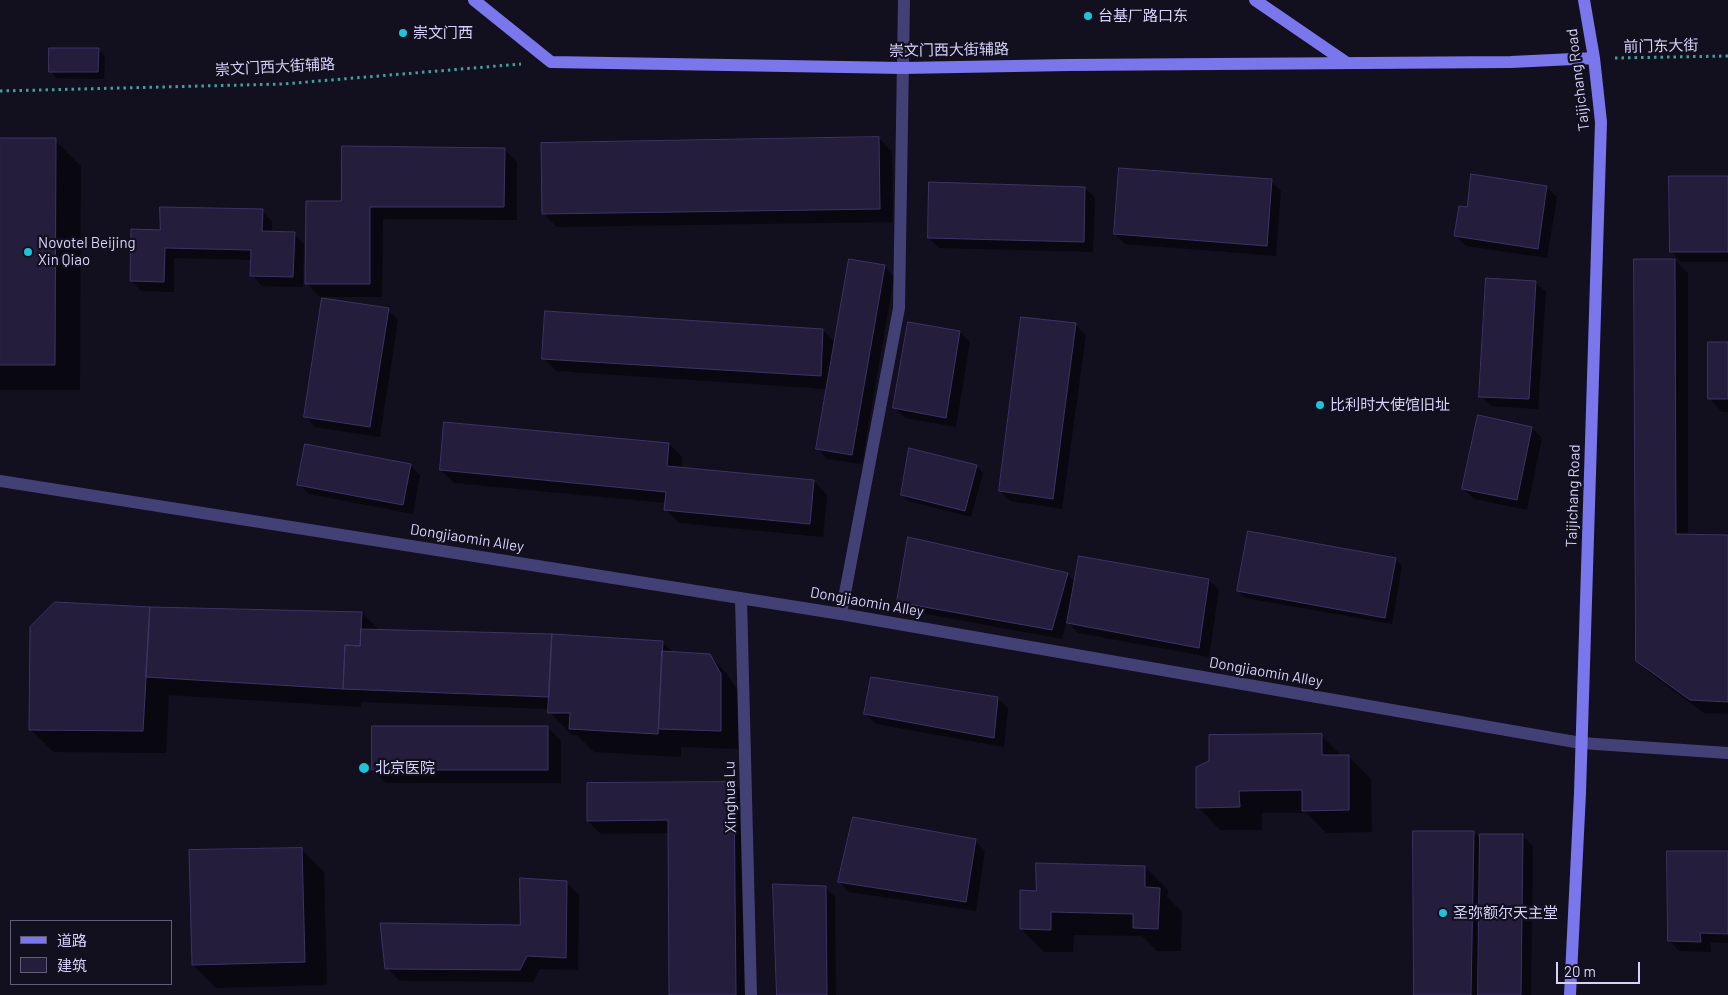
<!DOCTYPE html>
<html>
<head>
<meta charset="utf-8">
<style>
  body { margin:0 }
  #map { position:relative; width:1728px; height:995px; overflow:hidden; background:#120f1e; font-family:Barlow,"Noto Sans SC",sans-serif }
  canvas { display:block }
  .legend { position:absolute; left:10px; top:920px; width:162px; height:65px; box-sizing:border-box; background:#120f1e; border:1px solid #615d76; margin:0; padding:6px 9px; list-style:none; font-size:15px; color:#d7d2f9 }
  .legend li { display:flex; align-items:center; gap:10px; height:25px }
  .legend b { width:25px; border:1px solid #615d76 }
  .scale { position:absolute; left:1556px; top:962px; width:84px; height:22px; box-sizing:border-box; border:2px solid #d7d2f9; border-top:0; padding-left:6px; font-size:15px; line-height:18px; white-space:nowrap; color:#d7d2f9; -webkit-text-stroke:4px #120f1e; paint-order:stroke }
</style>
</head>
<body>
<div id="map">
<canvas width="1728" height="995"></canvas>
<ul class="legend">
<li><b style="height:6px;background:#7a76ec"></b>道路</li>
<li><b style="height:14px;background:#241e3c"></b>建筑</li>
</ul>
<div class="scale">20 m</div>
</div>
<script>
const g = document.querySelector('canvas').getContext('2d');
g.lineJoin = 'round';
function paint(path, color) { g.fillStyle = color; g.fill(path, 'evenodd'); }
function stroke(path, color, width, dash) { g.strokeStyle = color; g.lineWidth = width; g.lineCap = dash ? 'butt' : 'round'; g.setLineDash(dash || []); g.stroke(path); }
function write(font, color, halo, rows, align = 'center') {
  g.font = font + ' Barlow,"Noto Sans SC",sans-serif'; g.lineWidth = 4.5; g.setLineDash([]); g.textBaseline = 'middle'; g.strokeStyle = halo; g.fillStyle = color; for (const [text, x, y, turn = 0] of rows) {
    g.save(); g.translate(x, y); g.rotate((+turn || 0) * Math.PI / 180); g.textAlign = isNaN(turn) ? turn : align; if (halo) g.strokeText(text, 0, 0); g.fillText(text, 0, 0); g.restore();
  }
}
const shadow = new Path2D(`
  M98,49L105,56L104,79L57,78L51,72Z
  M879,138L892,152L893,222L557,227L544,214Z
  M0,139L55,140L81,166L80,390H0Z
  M504,149L517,162V220L383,219L382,297H320L307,283L342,203Z
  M1728,178V262H1681L1671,251Z
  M1271,181L1281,191L1276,256L1125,244L1115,234Z
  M1546,187L1557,197L1547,258L1466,246L1456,236L1468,208Z
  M1085,188L1095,198L1093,252L939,248L929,238Z
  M262,211L272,221V233L294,234L304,244L303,287L262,286L252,275V260L174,258V292L141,291L131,280L161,231Z
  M1675,260L1688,273V536L1728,537V714L1704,713L1651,674L1637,660Z
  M884,266L894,277L862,464L827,459L817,448L827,389L556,371L543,358L823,330L835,343Z
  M1536,282L1546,292L1538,409L1491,406L1481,396Z
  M388,310L398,320L380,437L315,427L305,416Z
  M1076,325L1086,335L1062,509L1010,501L1000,491Z
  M960,332L970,342L956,427L905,418L895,408Z
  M1728,343V412H1722L1709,398Z
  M1479,417L1532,428L1542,438L1527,510L1474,499L1463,489Z
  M669,444L682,457L681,469L814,481L827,495L823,537L679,523L666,510V503L454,483L441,470Z
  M410,465L420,475L413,514L309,494L299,484Z
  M977,466L983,473L971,517L909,501L902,494Z
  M909,539L1068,574L1075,582L1209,580L1219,590L1209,657L1078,633L1067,621L1062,639L909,611L898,601Z
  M1396,559L1402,566L1392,624L1245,598L1238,591Z
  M150,609L362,613L380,631L662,642L674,653L709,655L727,674L739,693V749L681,747V757L594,752L577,735H572L549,712V709L361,702V707L169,695L166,753L53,752L30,729Z
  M997,698L1008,708L1004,747L876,724L865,714Z
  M548,727L561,741V783H386L373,770Z
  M1321,735L1342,756H1348L1371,779L1372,832L1326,833L1307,813H1262V830H1220L1198,807Z
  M734,784L747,797L748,995H670L669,833L601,834L588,821Z
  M1473,832L1482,840L1522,835L1533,846L1531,995H1415Z
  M975,841L985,851L976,911L849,892L839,882Z
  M301,849L324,872L327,985L216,988L193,965Z
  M1728,852V943L1710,942L1711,952L1679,951L1669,940Z
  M1145,867L1168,890L1167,897L1182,912L1181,951H1157L1142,936L1074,935L1073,952H1044L1021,929L1037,892Z
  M566,882L579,895L578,970L540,969L533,982L400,981L387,968L521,926Z
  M825,887L835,897L836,995H779Z`);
const building = new Path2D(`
  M49,48H99L98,72H49Z
  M879,137L880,209L542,214L541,143Z
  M0,138H56L55,365H0Z
  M342,146L505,148L504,207H370V284H305L306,201H341Z
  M1119,168L1272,179L1267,246L1114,234Z
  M1471,174L1547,186L1538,249L1454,236L1459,206L1467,207Z
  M1669,176H1728V252H1670Z
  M929,182L1085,187L1084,242L928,238Z
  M160,207L263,209L262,231L295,232L293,277L250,276L251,250L165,248L164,282L130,281L131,229L160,230Z
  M849,259L885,265L852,455L816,449Z
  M1634,259H1675L1676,534L1728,535V702L1690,700L1636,661Z
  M1486,278L1536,281L1529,399L1479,397Z
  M322,298L389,308L370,427L304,417Z
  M545,311L823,329L821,376L542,359Z
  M1021,317L1076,323L1053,499L999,491Z
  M908,322L960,331L946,418L893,408Z
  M1708,342H1728V399H1708Z
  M1478,415L1532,427L1517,500L1462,489Z
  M444,422L669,443L667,466L814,480L810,524L664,510L666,492L440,470Z
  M305,444L411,464L403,505L297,485Z
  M909,448L977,465L965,511L901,495Z
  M1248,531L1396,558L1385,618L1237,591Z
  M908,537L1068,573L1052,630L897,602Z
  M1079,556L1209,579L1199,648L1067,623Z
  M55,602L150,607L143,731L29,730L30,627Z
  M150,607L362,612L360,646L345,645L343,689L146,677Z
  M361,629L552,634L549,697L343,689L345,645L360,646Z
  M552,634L663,641L658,734L569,729L570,713H548Z
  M662,651L710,654L721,674V731L659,729Z
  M871,677L998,697L994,738L864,714Z
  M372,726H548V770H372Z
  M1322,734V755H1349V810L1302,811V790L1239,791L1240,807L1196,808V767L1209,761V735Z
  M734,782L736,995H669L668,820L587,821V783Z
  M853,817L976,839L966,902L838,882Z
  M1413,831H1474L1471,995H1414Z
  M1480,834H1523L1521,995H1478Z
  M302,848L305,962L192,965L189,850Z
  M1667,851H1728V934L1700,933L1701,942L1668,941Z
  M1036,863L1145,866V887L1160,888L1158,929L1133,928V914L1051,912V930L1020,929V890L1036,891Z
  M520,878L567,881L566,958L527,956L520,970L385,969L380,923L520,925Z
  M773,884L826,886L827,995H777Z`);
const path = new Path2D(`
  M1615,58L1728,56
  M0,91L283,84L521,64`);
const street = new Path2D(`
  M0,481L841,614L1581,743L1728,753
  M741,598L751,995
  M841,614L899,308L904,0`);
const secondary = new Path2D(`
  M474,0L551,62L903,68L1069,65L1511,62L1594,58
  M1255,0L1347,63
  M1570,995L1580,793L1601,122L1594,58L1584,0`);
const markers = [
  [1088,16,5,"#1fc3d8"],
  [403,33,5,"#1fc3d8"],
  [28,252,5,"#1fc3d8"],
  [1320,405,5,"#1fc3d8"],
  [364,768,6,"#1fc3d8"],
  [1443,913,5,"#1fc3d8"]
];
const poiNames = [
  ["台基厂路口东",1098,16],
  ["崇文门西",413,33],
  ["Novotel Beijing",38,243],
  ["Xin Qiao",38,260],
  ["比利时大使馆旧址",1330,405],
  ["北京医院",375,768],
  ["圣弥额尔天主堂",1453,913]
];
const streetNames = [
  ["前门东大街",1661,46,-1],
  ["崇文门西大街辅路",949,50,-1],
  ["崇文门西大街辅路",275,67,-3],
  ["Taijichang Road",1578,80,-97],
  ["Taijichang Road",1573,496,-88],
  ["Dongjiaomin Alley",467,538,9],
  ["Dongjiaomin Alley",867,602,10],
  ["Dongjiaomin Alley",1266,672,10],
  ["Xinghua Lu",730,797,-91]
];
paint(shadow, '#0007');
paint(building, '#241e3c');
stroke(building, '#3d3365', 1);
stroke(path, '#3ea19c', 3, [2.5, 4]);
stroke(street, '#434076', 12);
stroke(secondary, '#7a76ec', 12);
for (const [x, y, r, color] of markers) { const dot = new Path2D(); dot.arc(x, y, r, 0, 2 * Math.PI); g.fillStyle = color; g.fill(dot); stroke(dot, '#120f1e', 2); }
write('15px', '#d7d2f9', '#120f1e', poiNames, 'left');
write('15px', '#d7d2f9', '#120f1e', streetNames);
</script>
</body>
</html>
